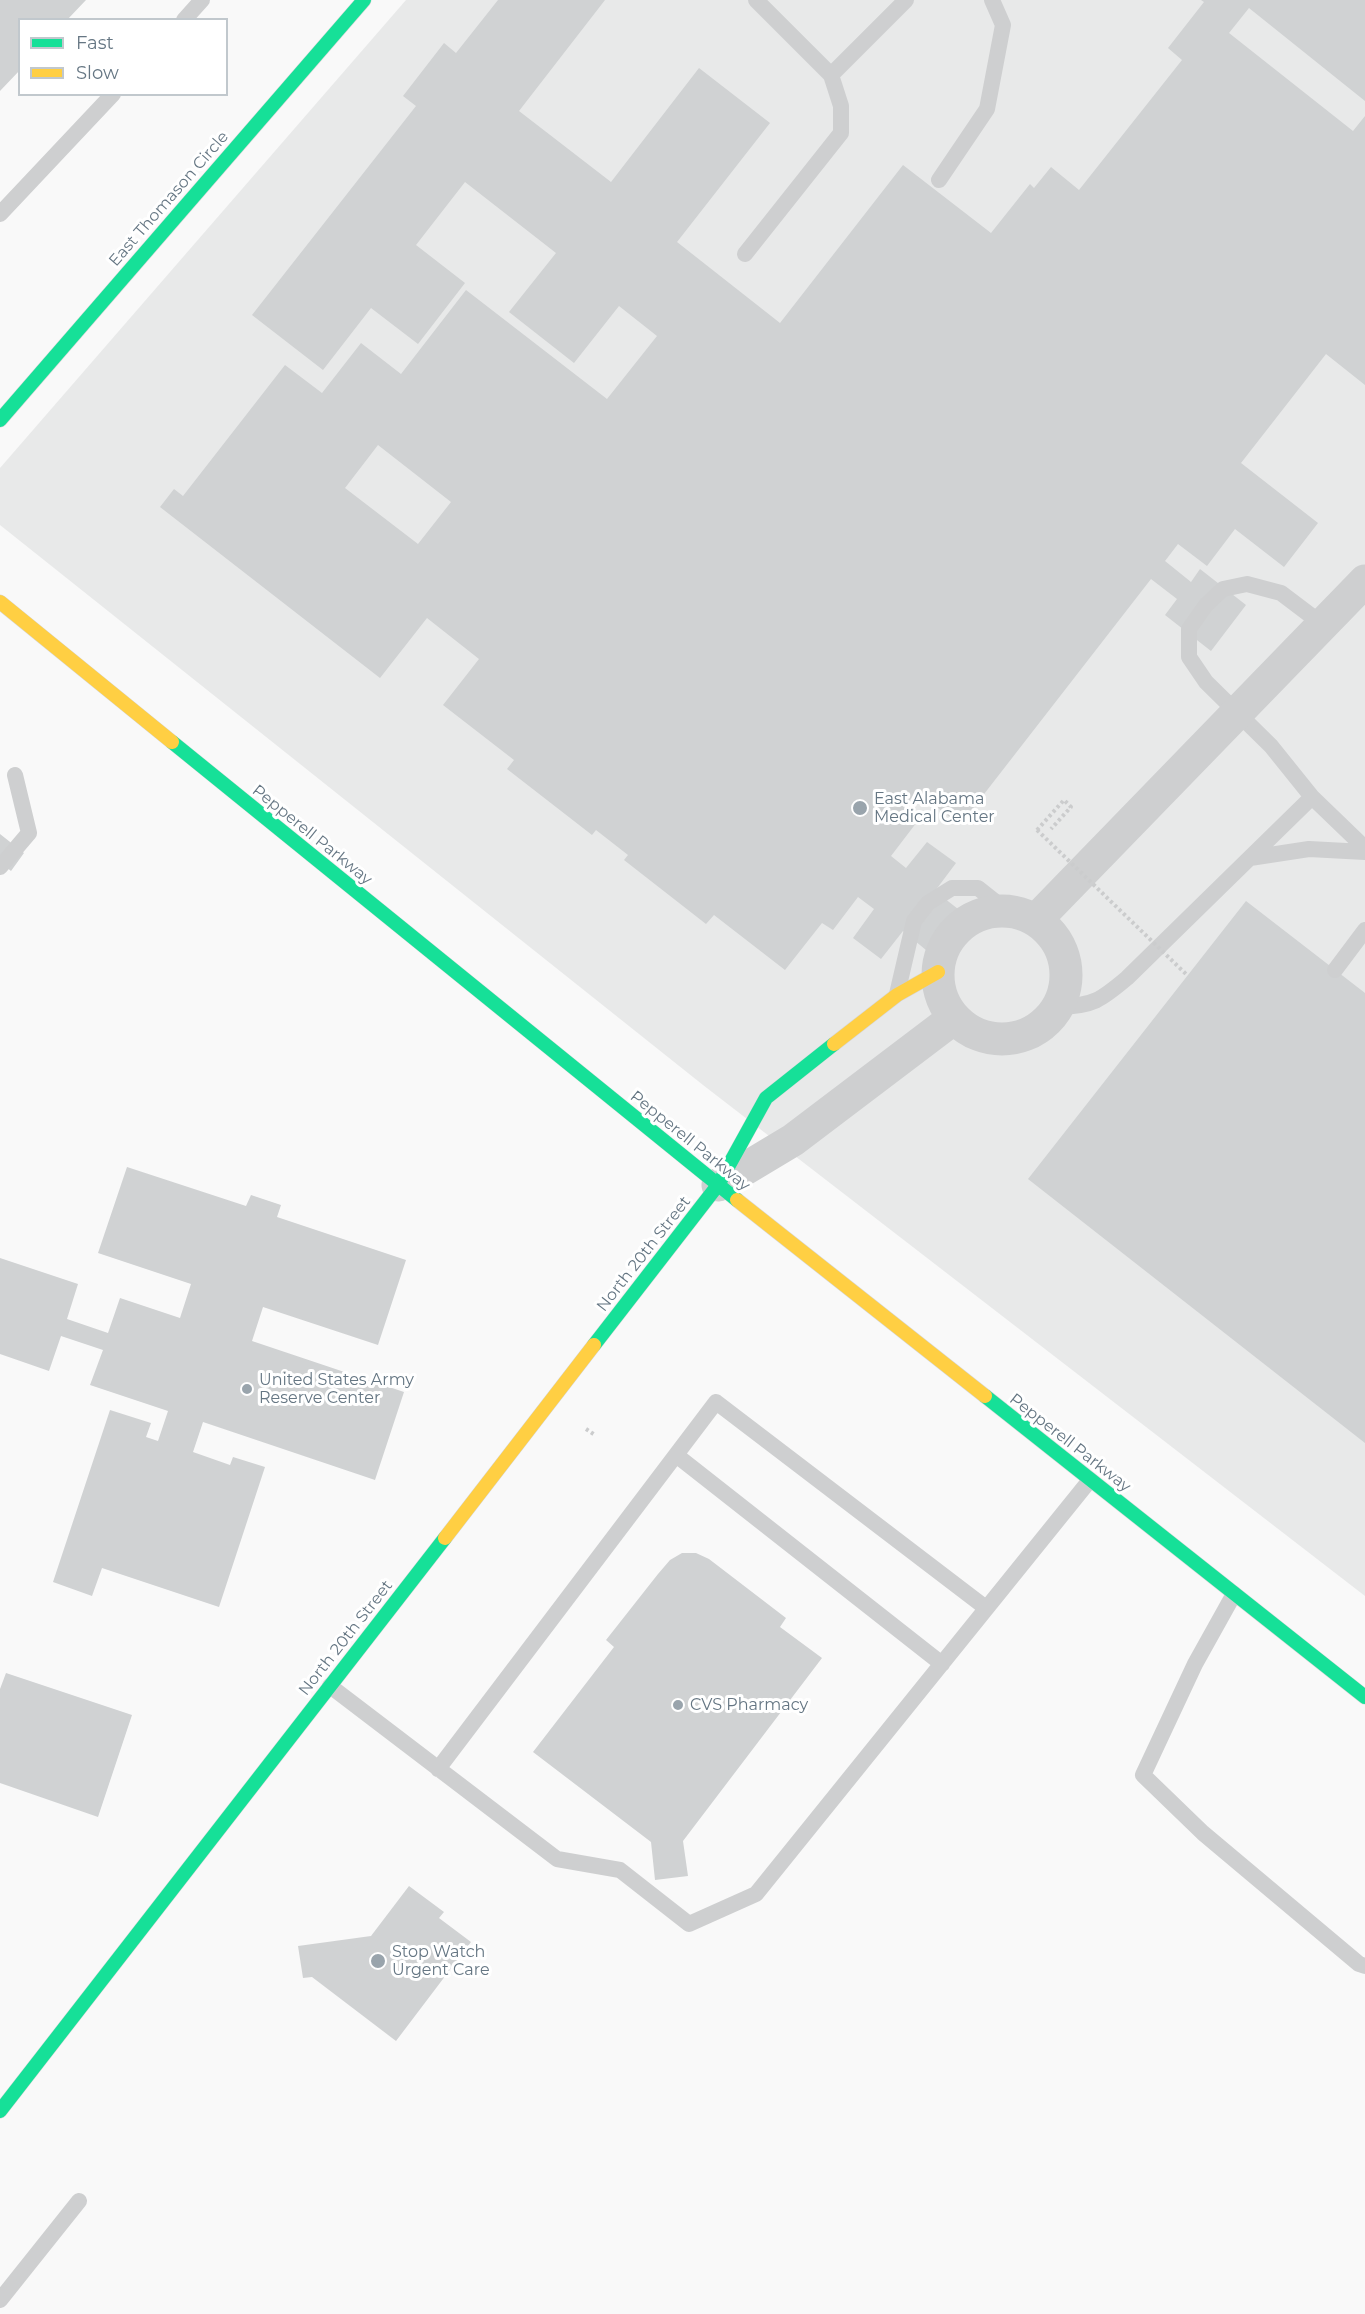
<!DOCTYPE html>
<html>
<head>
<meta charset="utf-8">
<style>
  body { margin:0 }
  #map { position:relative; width:1365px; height:2314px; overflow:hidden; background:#f9f9f9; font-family:Montserrat,sans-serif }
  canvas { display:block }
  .legend { position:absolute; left:18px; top:18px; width:210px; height:78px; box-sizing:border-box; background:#fff; border:2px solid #c1c8cd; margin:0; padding:8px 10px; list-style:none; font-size:18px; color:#657683 }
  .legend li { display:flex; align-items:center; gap:12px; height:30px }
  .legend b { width:30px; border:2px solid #c1c8cd }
</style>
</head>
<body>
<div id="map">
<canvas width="1365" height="2314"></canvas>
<ul class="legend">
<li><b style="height:8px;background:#16e098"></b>Fast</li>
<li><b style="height:8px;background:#ffcf43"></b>Slow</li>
</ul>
</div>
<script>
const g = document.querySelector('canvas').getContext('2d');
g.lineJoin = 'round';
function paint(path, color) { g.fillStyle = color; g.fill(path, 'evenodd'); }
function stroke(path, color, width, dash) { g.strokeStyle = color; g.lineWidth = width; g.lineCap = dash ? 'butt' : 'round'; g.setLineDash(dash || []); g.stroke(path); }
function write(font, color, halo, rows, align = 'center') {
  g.font = font + ' Montserrat,sans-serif'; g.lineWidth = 6; g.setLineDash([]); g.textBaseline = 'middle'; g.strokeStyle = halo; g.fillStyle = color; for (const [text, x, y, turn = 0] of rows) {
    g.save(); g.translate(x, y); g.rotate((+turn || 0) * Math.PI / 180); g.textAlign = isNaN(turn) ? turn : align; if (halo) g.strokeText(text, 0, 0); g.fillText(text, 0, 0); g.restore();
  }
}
const built = new Path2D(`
  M406,0H1365V1596L703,1085L0,525V468Z`);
const building = new Path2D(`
  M0,0H86L67,20H20V70L0,91Z
  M498,0H605L519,111L611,182L699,68L770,123L677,242L780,323L903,165L991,233L1030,184L1034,188L1051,167L1079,190L1182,60L1168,48L1204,2L1201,0H1365V101L1249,8L1229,33L1353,131L1365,116V385L1326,354L1241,463L1318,523L1284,567L1235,529L1207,566L1178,544L1165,561L1191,582L1200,569L1246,605L1211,651L1165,615L1177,599L1151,579L960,825L916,791L905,807L920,818L891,856L906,868L927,842L956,863L935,891L958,909L926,950L903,931L881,959L853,938L874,909L858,897L833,930L822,923L785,970L714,915L706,924L624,860L628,855L596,830L592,835L507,769L514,760L443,705L479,659L427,618L380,678L160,507L174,489L183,496L285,365L322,393L361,343L401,374L466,290L607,399L657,336L619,306L574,363L509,312L556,253L465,182L416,245L465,283L418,344L371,308L323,370L252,315L416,106L403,96L444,43L456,53ZM378,445L451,502L418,544L345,488Z
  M0,834L24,853L11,871L0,862Z
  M1246,901L1365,993V1443L1028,1179Z
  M127,1167L246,1206L251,1195L281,1205L277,1217L406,1260L378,1345L263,1307L252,1341L404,1392L375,1480L203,1422L193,1452L230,1465L233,1457L265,1467L219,1607L102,1568L92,1596L53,1582L110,1410L151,1423L146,1437L158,1441L168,1411L90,1385L103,1350L61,1336L49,1371L0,1354V1258L78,1284L67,1319L108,1333L120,1298L180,1318L191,1284L98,1253Z
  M682,1553H696L709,1559L786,1618L780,1627L822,1658L683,1841L688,1876L655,1880L651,1842L533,1752L614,1647L606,1640L658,1574L670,1560Z
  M6,1673L132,1715L98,1817L0,1783V1689Z
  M409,1886L444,1912L439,1918L471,1942L396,2041L312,1977L303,1978L298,1946L371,1936Z`);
const path = new Path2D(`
  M1037,830L1064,800L1071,807L1051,829
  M586,1429L595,1435`);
const lane = new Path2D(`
  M184,20L202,0
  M831,75L906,0
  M939,180L987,109L1003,25L992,0
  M0,214L113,94
  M745,254L841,133V106L831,75L756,0
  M1322,624L1281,593L1247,584L1223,589L1206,605L1189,629V657L1206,682L1271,746L1312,797L1365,848
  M1250,858L1309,849L1365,852
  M0,867L29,833L15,775
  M1335,970L1365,930
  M897,994L914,921L928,903L952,888H978L1007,911
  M1059,1007C1093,1006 1101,1000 1127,978L1312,797
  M676,1455L942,1664
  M1234,1594L1195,1664L1143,1775L1203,1833L1359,1964L1365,1966
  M330,1686L557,1859L620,1870L689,1924L756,1894L1090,1480
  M438,1769L716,1402L986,1608
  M0,2300L79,2201`);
const street = new Path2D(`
  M938 975a64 64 0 1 1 128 0a64 64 0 1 1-128 0Z
  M1036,920L1365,581
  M718,1185L793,1140L954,1018`);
const fast = new Path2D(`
  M0,420L364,0
  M172,742L737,1200
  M594,1345L718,1185L766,1098L834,1044
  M985,1396L1365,1697
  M0,2111L445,1538`);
const slow = new Path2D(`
  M0,602L172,742
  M834,1044L897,995L938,972
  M737,1200L985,1396
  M445,1538L594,1345`);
const pathBridge = new Path2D(`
  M1037,830L1188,976`);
const markers = [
  [860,808,8,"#99a4ac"],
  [247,1389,6,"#99a4ac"],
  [678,1705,6,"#99a4ac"],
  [378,1961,8,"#99a4ac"]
];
const streetNames = [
  ["East Thomason Circle",169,199,-49],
  ["Pepperell Parkway",312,835,39],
  ["Pepperell Parkway",690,1141,39],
  ["North 20th Street",644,1254,-52],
  ["Pepperell Parkway",1070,1443,38],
  ["North 20th Street",346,1638,-52]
];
const poiNames = [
  ["East Alabama",874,799],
  ["Medical Center",874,817],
  ["United States Army",259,1380],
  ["Reserve Center",259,1398],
  ["CVS Pharmacy",690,1705],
  ["Stop Watch",392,1952],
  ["Urgent Care",392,1970]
];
paint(built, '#e8e9e9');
paint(building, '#d0d2d3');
stroke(fast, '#d5d6d7', 15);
stroke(slow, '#d5d6d7', 15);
stroke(path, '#cbcccd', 4, [3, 3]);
stroke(lane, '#cecfd0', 16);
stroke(street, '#cecfd0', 33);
stroke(fast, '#16e098', 14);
stroke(slow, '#ffcf43', 14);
stroke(pathBridge, '#cbcccd', 4, [3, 3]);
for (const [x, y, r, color] of markers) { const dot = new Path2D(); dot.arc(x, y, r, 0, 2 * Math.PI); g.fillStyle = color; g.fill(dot); stroke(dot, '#fff', 2); }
write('16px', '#657683', '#fff', streetNames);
write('16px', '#657683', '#fff', poiNames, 'left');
</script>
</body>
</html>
